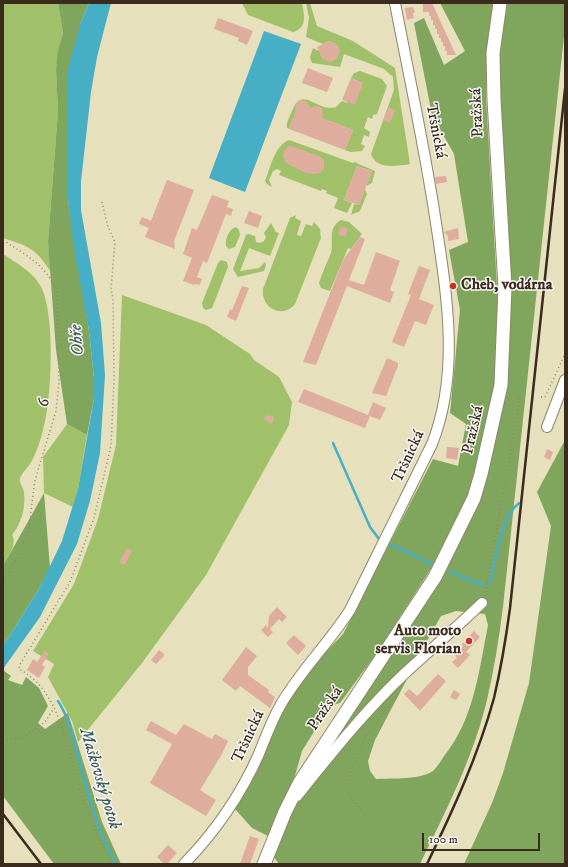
<!DOCTYPE html>
<html>
<head>
<meta charset="utf-8">
<style>
  body { margin:0 }
  #map { position:relative; width:568px; height:867px; overflow:hidden; background:#e6e0bc; font-family:"IM FELL DW Pica",serif }
  canvas { display:block }
  .frame { position:absolute; inset:0; border:4px solid #3b2a1e; pointer-events:none }
  .scale { position:absolute; left:422px; top:833px; width:118px; height:18px; box-sizing:border-box; border:2px solid #3b2a1e; border-top:0; padding-left:5px; font-size:12px; line-height:14px; white-space:nowrap; color:#3b2a1e; -webkit-text-stroke:3px #f6f6f2; paint-order:stroke }
</style>
</head>
<body>
<div id="map">
<canvas width="568" height="867"></canvas>
<div class="frame"></div>
<div class="scale">100 m</div>
</div>
<script>
const g = document.querySelector('canvas').getContext('2d');
g.lineJoin = 'round';
function paint(path, color) { g.fillStyle = color; g.fill(path, 'evenodd'); }
function stroke(path, color, width, dash) { g.strokeStyle = color; g.lineWidth = width; g.lineCap = dash ? 'butt' : 'round'; g.setLineDash(dash || []); g.stroke(path); }
function write(font, color, halo, rows, align = 'center') {
  g.font = font + ' "IM FELL DW Pica",serif'; g.lineWidth = 3; g.setLineDash([]); g.textBaseline = 'middle'; g.strokeStyle = halo; g.fillStyle = color; for (const [text, x, y, turn = 0] of rows) {
    g.save(); g.translate(x, y); g.rotate((+turn || 0) * Math.PI / 180); g.textAlign = isNaN(turn) ? turn : align; if (halo) g.strokeText(text, 0, 0); g.fillText(text, 0, 0); g.restore();
  }
}
const green = new Path2D(`
  M3,3H58L63,33L56,69L58,111L48,242L51,272C36,249 29,246 3,238Z
  M242,3H302C304,14 308,28 293,32L248,15Z
  M306,3H310L317,26L353,41L395,68L410,164C397,166 376,170 371,154L394,90L393,77L384,69L344,54L340,67L312,63L310,57L313,48L319,51H340L336,44L329,41L323,44L306,37L309,18Z
  M360,71L382,79L387,86L377,114L373,115L372,119L368,117L364,128L370,132L369,137L364,135L361,144L365,146L362,151L351,152L345,150L353,130L330,121L293,118L289,129L287,128C286,123 290,116 292,111C302,84 317,113 336,107L342,101L347,103L363,83L351,78L354,73Z
  M289,140L353,163L354,162L375,171L372,183L366,186L372,171L357,166L344,200L352,203L347,213L334,208L338,198L326,193L327,191L322,189L321,191L279,175L281,171L277,169L273,171L269,180L272,187L267,184L265,181C271,167 274,146 289,140Z
  M365,189L367,194L360,211L351,215L354,204L359,205Z
  M296,215L295,218L301,221L297,235L301,236L306,224L312,226L314,222L320,229L321,238L295,304C283,319 261,309 263,289L290,218Z
  M341,220L349,222L362,234L351,249L348,248L330,291L321,288L319,283C322,273 327,263 331,253C334,241 327,228 341,220Z
  M271,223L276,232L279,233L270,256L249,248L240,271L259,268L265,262L266,265L264,271L238,277L233,269L246,235L248,234L255,236L256,242L260,243L264,241L266,237L264,233Z
  M236,227L239,230L240,235L235,247L229,249L226,246C225,239 229,229 236,227Z
  M3,254C16,263 32,271 40,285C56,311 52,401 43,430C40,442 36,454 30,464C27,468 23,472 21,476C17,482 24,487 24,493C26,508 21,524 12,535C18,543 7,559 3,566Z
  M221,260L227,262L228,267L212,308L206,310L203,308L202,303L218,263Z
  M122,295L206,325L250,354L254,360L279,377L292,402L289,425L206,575L142,663L78,742L72,721L48,677L54,664L33,651L74,584L98,519L116,445Z
  M67,424L87,435L78,489L73,507L44,493L43,457Z`);
const forest = new Path2D(`
  M58,3H89L81,22L68,90V200L89,331L94,378V398L87,435L67,424L56,350L48,242L58,111L56,69L58,51L63,33Z
  M440,3H494L487,53L486,98L497,287L498,332L495,385L486,432L468,496L441,553L376,654L340,703L330,706L302,751L294,779L268,836L252,828L235,809L287,703L305,674L343,634L433,459L458,466L466,424L450,413L460,310L449,250L468,242L454,154L432,115L414,23L424,18L444,65L465,51Z
  M506,3H565V27L503,607C499,638 494,670 487,700C473,758 446,811 420,864H279L273,856L305,785L487,476L507,386L498,97L499,53ZM456,611L485,614L488,625C479,671 474,719 444,756C441,761 437,767 433,771C419,780 393,778 376,779L370,771L368,761L375,740L427,641L441,616Z
  M565,440V864H464L492,803L503,773L529,683L551,526L537,492Z
  M44,493L50,568L39,589L3,646V566Z
  M3,670L11,676L8,680L22,685L26,677L39,688L48,706L38,723L45,729L68,713L102,822L121,864H54L3,796Z`);
const water = new Path2D(`
  M89,3H111L97,57L91,92L81,181V210L101,323L105,375L100,453L90,501L77,544L40,617L3,669V646L39,589L62,541L78,489L94,398V378L89,331L74,248L68,200V69L81,22Z
  M264,31L301,44L245,192L209,178Z`);
const stream = new Path2D(`
  M333,443L370,527L379,539
  M390,544L434,565
  M450,572L485,586
  M490,584C496,560 500,518 519,503
  M58,701C69,718 73,737 78,756C88,793 97,831 116,864`);
const building = new Path2D(`
  M423,3H432L456,55H447V51H445V46H443V42H441V38H439V34H437V29H435V25H433V20H431V16H429V12H423Z
  M413,7L415,13H413L414,18L407,20L405,8Z
  M218,18L253,31L247,45L238,41L239,38L214,29Z
  M329,41L336,44L340,51L337,59L330,62L322,59L317,47Z
  M308,68L333,78L327,92L302,83Z
  M351,78L363,83L355,105L342,100Z
  M300,100L306,101L311,108L316,106L321,107L323,112L322,118L353,130L345,150L289,129L296,110L295,105Z
  M389,107L395,110L390,123L383,120Z
  M289,146L295,147L321,157L324,161V169L320,173L315,174L306,173L286,163L283,156L284,150Z
  M357,166L372,171L359,205L344,200Z
  M446,176L447,182L436,184L435,177Z
  M167,180L194,190L174,241L175,249L145,237L149,228L139,224L142,217L151,221Z
  M212,195L229,201L227,207L233,209L231,216L226,214L207,263L203,261L197,277L202,279L200,285L195,284L194,285L183,281L192,258L183,254L192,228L197,230Z
  M249,211L262,216L258,228L244,223Z
  M341,226L348,229L345,237L338,234Z
  M458,228L459,239L448,241V236L444,232Z
  M360,237L365,239L349,280L364,285L376,252L400,261L390,290L394,292L390,303L347,286L316,365L303,362L343,260Z
  M419,266L430,270L419,299L434,305L426,325L415,321L404,347L392,342L411,295L408,294Z
  M242,286L249,288L236,321L227,317L230,309L232,310Z
  M387,358L398,363V366L386,396L372,393Z
  M304,389L368,415L373,402L386,408L380,420L370,416L365,428L298,402Z
  M267,415L274,417L272,424L264,419Z
  M447,447L459,448L457,460L446,458Z
  M547,449L553,452L550,460L544,457Z
  M127,548L132,551L125,565L119,562Z
  M277,607L287,617L282,622L279,619L270,629L273,632L268,637L261,630L266,625L268,628L269,616Z
  M474,631L480,637L466,652L470,655L458,668L452,662L457,658L455,655L463,646L462,644Z
  M294,635L306,646L298,655L286,643Z
  M246,647L257,656L248,667V675L269,690L268,692L275,697L270,708L240,686L236,691L222,680Z
  M159,650L164,654V656L156,664L151,660Z
  M45,651L49,654L42,665L45,667L39,678L27,670L33,659L37,662Z
  M438,674L446,681L420,711L404,694L409,689L417,696Z
  M454,690L460,694L456,700L450,697Z
  M151,721L176,735L184,724L212,739L215,734L228,741L222,754L200,790L216,800L206,816L150,783L172,744L146,730Z
  M250,836L259,839L250,864H240Z
  M168,845L177,853L167,864H164L157,857Z`);
const path = new Path2D(`
  M102,202L108,227L115,242L111,289L113,299L114,382L111,446L94,518L70,582L19,666V669C62,692 66,749 80,791C89,816 99,840 112,864
  M3,240C27,256 45,264 57,291L59,382L56,411L35,480L28,534L3,585
  M541,397H545L565,354
  M485,596L520,397H525
  M3,740L21,739L45,722L54,708
  M371,823L345,789L349,775L366,736L400,692`);
const minor = new Path2D(`
  M547,427L565,380
  M297,796C331,754 364,712 403,675C429,651 456,628 482,603
  M184,864C214,833 240,796 258,756C265,739 271,722 280,706C300,671 329,643 350,610L432,444C460,373 447,296 436,223C425,149 409,76 395,3`);
const major = new Path2D(`
  M264,864L285,812L300,782L435,577L474,498L481,474L501,385L505,287L494,100L493,53L500,3`);
const rail = new Path2D(`
  M3,814L41,864
  M427,864C453,810 478,756 494,698C501,668 506,638 510,608L565,89`);
const markers = [
  [453,286,4,"#c8321e"],
  [469,641,4,"#c8321e"]
];
const streetNames = [
  ["Pražská",478,113,-93],
  ["Tršnická",435,131,79],
  ["6",45,403,-82],
  ["Pražská",474,430,-77],
  ["Tršnická",409,457,-65],
  ["Pražská",326,709,-56],
  ["Tršnická",249,737,-65]
];
const poiNames = [
  ["Cheb, vodárna",461,286],
  ["Auto moto",461,632,"right"],
  ["servis Florian",461,650,"right"]
];
const waterNames = [
  ["Ohře",78,340,-95],
  ["Maškovský potok",99,779,73]
];
paint(green, '#a0c069');
paint(forest, '#80a65d');
paint(water, '#46afc5');
stroke(stream, '#46afc5', 2.5);
paint(building, '#dfad9d');
stroke(minor, '#90856d', 12);
stroke(major, '#90856d', 15);
stroke(path, '#90856d', 1.5, [1, 3]);
stroke(minor, '#fff', 10);
stroke(major, '#fff', 13);
stroke(rail, '#3b2a1e', 2.5);
for (const [x, y, r, color] of markers) { const dot = new Path2D(); dot.arc(x, y, r, 0, 2 * Math.PI); g.fillStyle = color; g.fill(dot); stroke(dot, '#f6f6f2', 1.5); }
write('16px', '#3b2a1e', '#f6f6f2', streetNames);
write('bold 16px', '#3b2a1e', '#f6f6f2', poiNames, 'left');
write('italic 17px', '#3f5958', '#f6f6f2', waterNames);
</script>
</body>
</html>
